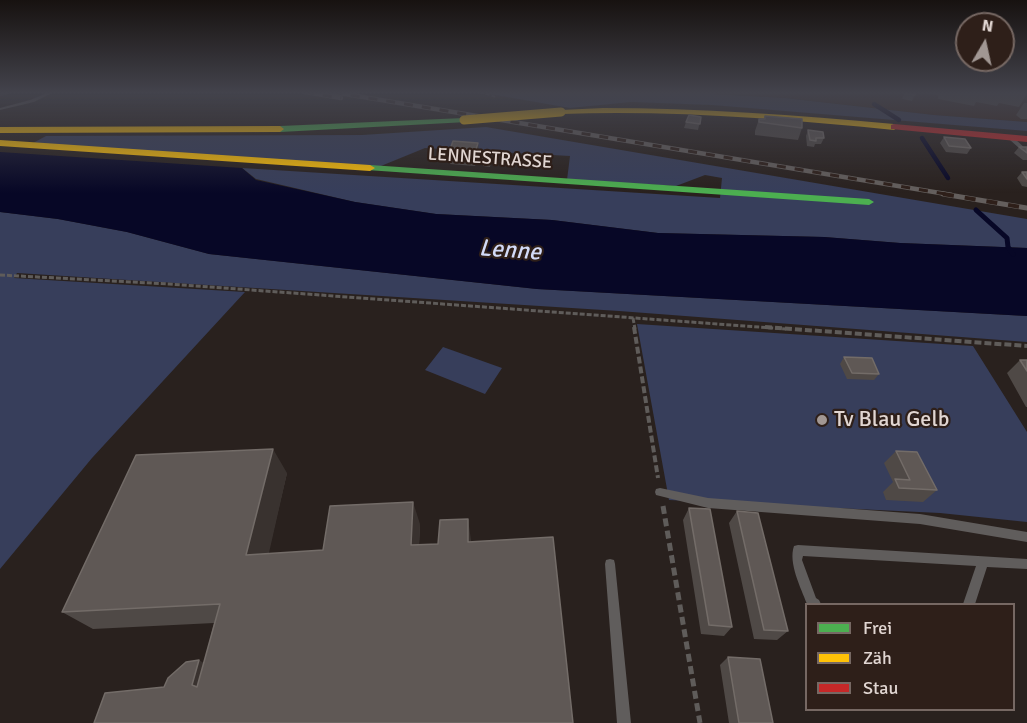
<!DOCTYPE html>
<html>
<head>
<meta charset="utf-8">
<style>
  body { margin:0 }
  #map { position:relative; width:1027px; height:723px; overflow:hidden; background:#29211e; font-family:Signika,sans-serif }
  canvas { display:block }
  .legend { position:absolute; left:805px; top:603px; width:210px; height:108px; box-sizing:border-box; background:#2e1f19; border:2px solid #766863; margin:0; padding:8px 10px; list-style:none; font-size:18px; color:#e1d6d2 }
  .legend li { display:flex; align-items:center; gap:12px; height:30px }
  .legend b { width:30px; border:2px solid #766863 }
  .north { position:absolute; left:955px; top:12px; width:60px; height:60px; box-sizing:border-box; background:#2e1f19; border:2px solid #766863; border-radius:50%; rotate:9deg; font-size:16px; font-weight:700; line-height:24px; text-align:center; color:#e1d6d2 }
  .north::after { content:''; display:block; margin:auto; width:21px; height:27px; background:#a19793; clip-path:polygon(50% 0,100% 100%,50% 72%,0 100%) }
</style>
</head>
<body>
<div id="map">
<canvas width="1027" height="723"></canvas>
<ul class="legend">
<li><b style="height:8px;background:#4caf50"></b>Frei</li>
<li><b style="height:8px;background:#ffc107"></b>Zäh</li>
<li><b style="height:8px;background:#c62828"></b>Stau</li>
</ul>
<div class="north">N</div>
</div>
<script>
const g = document.querySelector('canvas').getContext('2d');
g.lineJoin = 'round';
function paint(path, color) { g.fillStyle = color; g.fill(path, 'evenodd'); }
function stroke(path, color, width, dash) { g.strokeStyle = color; g.lineWidth = width; g.lineCap = dash ? 'butt' : 'round'; g.setLineDash(dash || []); g.stroke(path); }
function write(font, color, halo, rows, align = 'center') {
  g.font = font + ' Signika,sans-serif'; g.lineWidth = 4.5; g.setLineDash([]); g.textBaseline = 'middle'; g.strokeStyle = halo; g.fillStyle = color; for (const [text, x, y, turn = 0] of rows) {
    g.save(); g.translate(x, y); g.rotate((+turn || 0) * Math.PI / 180); g.textAlign = isNaN(turn) ? turn : align; if (halo) g.strokeText(text, 0, 0); g.fillText(text, 0, 0); g.restore();
  }
}
const built = new Path2D(`
  M714,92H1027V122L934,115L785,98L714,94Z`);
const green = new Path2D(`
  M478,92H714V94L785,98L934,115L1027,122V131L712,105L631,102L570,108Z
  M486,127L1027,219V248L900,243L824,237L658,233L552,220L436,214L355,202L256,179L242,168L720,198L722,178L705,175L676,186L567,180L570,156L425,148L376,168L33,143L46,136L362,135Z
  M0,212L58,219L127,232L209,254L537,289L1027,316V342L619,311L17,273L14,278L245,292L92,458L0,569Z
  M637,324L973,346L1027,432V522L940,513L669,500Z
  M443,347L502,368L485,394L425,370Z`);
const water = new Path2D(`
  M0,152L242,168L256,180L355,202L436,214L552,220L658,233L824,237L900,243L1027,248V316L537,289L209,254L127,232L58,219L0,212Z`);
const streamFar1 = new Path2D(`
  M874,104L899,120
  M922,138L948,178`);
const stream = new Path2D(`
  M976,210L1007,238L1008,247L1013,254`);
const pathFar3 = new Path2D(`
  M480,92L496,97`);
const pathFar2 = new Path2D(`
  M0,275L169,284L786,329
  M633,318L635,329`);
const pathFar1 = new Path2D(`
  M634,327L658,478
  M765,327L1027,346`);
const path = new Path2D(`
  M663,506L700,723`);
const lane = new Path2D(`
  M49,92H54L34,102L0,110V108L30,100Z
  M1010,138H1014L1027,150V155L1010,140Z
  M660,488L708,498L920,514L1027,532V542L920,524L708,508L656,495L655,492L656,489Z
  M798,545L1027,559V569L987,567L975,604H963L976,566L803,556L802,560L816,598L819,600L821,604H807C801,588 788,563 794,546Z
  M610,559L614,560L615,564L631,723H617L605,564L606,560Z`);
const fast = new Path2D(`
  M464,118L468,120L467,122L280,132L276,129L280,126Z
  M370,165L869,199L874,202L869,205L367,170L365,168Z`);
const slow = new Path2D(`
  M603,108C700,108 797,115 894,124L898,127L894,130C783,119 673,110 561,114L557,112L561,110Z
  M0,127L280,126L284,129L280,132L0,133Z
  M0,140L370,165L375,168L370,171L0,146Z`);
const jam = new Path2D(`
  M894,124L1027,136V142L891,129V125Z`);
const railFar1 = new Path2D(`
  M305,92L341,98
  M333,92L952,195`);
const rail = new Path2D(`
  M943,194L1027,208`);
const slowBridge = new Path2D(`
  M464,120L561,112`);
const wall = new Path2D(`
  M905,92H916L912,101L902,99Z
  M920,92H1027V94L1019,107L999,103L997,106L976,102L974,106L938,99V95Z
  M1024,103H1027V119H1021L1016,115Z
  M765,116L802,128L798,140L755,135V131L759,119H764Z
  M701,117L698,130L684,128L686,122Z
  M808,130L824,138L821,144H815L814,147L807,146L806,136Z
  M944,137L971,148L967,154L946,152L940,143Z
  M478,143L479,156L475,166L450,164L449,152Z
  M1019,147H1027V160H1023L1014,153Z
  M491,154V161L490,167L483,166V160Z
  M1022,172H1027V187L1022,186L1017,178Z
  M844,357L879,374L874,380L847,379L840,364Z
  M1020,360H1027V407H1026L1007,373Z
  M896,451L937,490L923,502L886,500L883,492L893,482L884,463Z
  M287,473L268,554L323,550L420,524L419,545L471,541L164,687L204,663L214,623L93,629L62,612Z
  M689,508L732,627L724,636L701,634L683,520Z
  M737,511L788,631L777,640L754,639L729,523Z
  M728,657L773,723H729L720,665Z`);
const shadedWall = new Path2D(`
  M0,92H13L0,97Z
  M478,143L479,156L475,166V153Z
  M273,449L287,473L264,575L246,555Z
  M413,502L420,524L418,566L411,545Z
  M468,519L471,540V562L468,542Z
  M199,660L222,675L216,699L192,685Z`);
const building = new Path2D(`
  M906,92H916L915,95L905,93Z
  M689,115L701,117L700,124L686,122Z
  M765,116L802,119V128L759,122V119H765Z
  M808,130L823,132L824,138H816V141L810,140Z
  M944,137L965,139L971,148L949,146Z
  M453,141L478,143L475,153L449,152Z
  M1019,147H1027V153Z
  M485,154H491L489,160H483Z
  M1022,172H1027V179Z
  M844,357L872,358L879,374L852,373Z
  M1020,360H1027V371Z
  M273,449L246,555L323,550L330,506L413,502L411,545L438,544L440,520L468,519V542L553,537L573,723H94L105,693L164,687L168,678L186,662L199,660L192,685L197,687L220,604L62,612L136,455Z
  M896,451L917,452L937,490L899,488L895,479L910,480Z
  M689,508L710,509L732,627L709,625Z
  M737,511L758,513L788,631L764,630Z
  M728,657L760,659L773,723H739Z`);
const markers = [
  [822,420,6,"#a19793"]
];
const farStreetnames = [
  ["LENNESTRASSE",490,159,4]
];
const poiNames = [
  ["Tv Blau Gelb",834,420]
];
const waterNames = [
  ["Lenne",510,251,4]
];
paint(built, '#36231b');
paint(green, '#373e5b');
paint(water, '#070726');
stroke(streamFar1, '#070726', 4.5);
stroke(stream, '#070726', 5);
stroke(pathFar3, '#5f5c5a', 2, [4, 2]);
stroke(pathFar2, '#5f5c5a', 3, [5, 2]);
stroke(pathFar1, '#5f5c5a', 4, [7, 3]);
stroke(path, '#5f5c5a', 5, [8, 4.5]);
paint(lane, '#605d5c');
paint(fast, '#4caf50');
paint(slow, '#ffc107');
paint(jam, '#c62828');
stroke(railFar1, '#645f5d', 4.5);
stroke(rail, '#645f5d', 5);
stroke(railFar1, '#2e1f19', 3, [9]);
stroke(rail, '#2e1f19', 4, [11]);
stroke(slowBridge, '#ffc107', 9);
paint(wall, '#4f4946');
paint(shadedWall, '#39322f');
paint(building, '#5f5855');
stroke(building, '#736c68', 1.5);
const sky = g.createLinearGradient(0, 0, 0, 193);
sky.addColorStop(0, '#171210');
sky.addColorStop(0.48, '#43434c');
sky.addColorStop(1, '#43434c00');
g.fillStyle = sky;
g.fillRect(0, 0, 1027, 193);
for (const [x, y, r, color] of markers) { const dot = new Path2D(); dot.arc(x, y, r, 0, 2 * Math.PI); g.fillStyle = color; g.fill(dot); stroke(dot, '#2e1f19', 2); }
write('18px', '#e1d6d2', '#2e1f19', farStreetnames);
write('22px', '#e1d6d2', '#2e1f19', poiNames, 'left');
write('italic 24px', '#d2daf7', '#2e1f19', waterNames);
</script>
</body>
</html>
